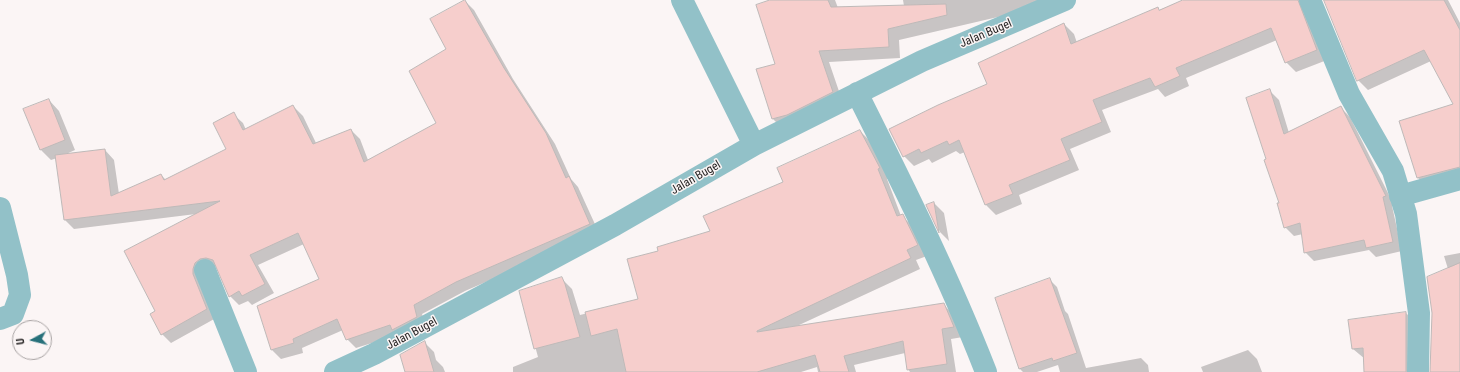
<!DOCTYPE html>
<html>
<head>
<meta charset="utf-8">
<style>
  body { margin:0 }
  #map { position:relative; width:1460px; height:372px; overflow:hidden; background:#fbf5f5; font-family:"Roboto Condensed",sans-serif }
  canvas { display:block }
  .north { position:absolute; left:12px; top:320px; width:40px; height:40px; box-sizing:border-box; background:#fbf5f5; border:1px solid #a7a2a2; border-radius:50%; rotate:263deg; font-size:11px; font-weight:700; line-height:16px; text-align:center; color:#282626 }
  .north::after { content:''; display:block; margin:auto; width:14px; height:18px; background:#27707a; clip-path:polygon(50% 0,100% 100%,50% 72%,0 100%) }
</style>
</head>
<body>
<div id="map">
<canvas width="1460" height="372"></canvas>
<div class="north">U</div>
</div>
<script>
const g = document.querySelector('canvas').getContext('2d');
g.lineJoin = 'round';
function paint(path, color) { g.fillStyle = color; g.fill(path, 'evenodd'); }
function stroke(path, color, width, dash) { g.strokeStyle = color; g.lineWidth = width; g.lineCap = dash ? 'butt' : 'round'; g.setLineDash(dash || []); g.stroke(path); }
function write(font, color, halo, rows, align = 'center') {
  g.font = font + ' "Roboto Condensed",sans-serif'; g.lineWidth = 3; g.setLineDash([]); g.textBaseline = 'middle'; g.strokeStyle = halo; g.fillStyle = color; for (const [text, x, y, turn = 0] of rows) {
    g.save(); g.translate(x, y); g.rotate((+turn || 0) * Math.PI / 180); g.textAlign = isNaN(turn) ? turn : align; if (halo) g.strokeText(text, 0, 0); g.fillText(text, 0, 0); g.restore();
  }
}
const shadow = new Path2D(`
  M774,0H835L838,8L904,6L903,0H1071L899,40L900,58L829,62L843,103L784,130L773,119L776,64Z
  M1185,0H1313L1327,60L1296,72L1286,62L1277,40L1186,78L1189,86L1165,97L1158,89L1102,110L1111,132L1070,149L1079,170L1019,195L1022,204L996,215L986,205L965,152L960,154L956,151L932,163L929,159L914,166L904,156L1064,24L1074,34L1077,43Z
  M1325,0H1448L1460,23V179L1428,188L1418,178L1454,104L1431,61L1368,90L1358,80Z
  M465,1L474,10L513,79L555,144L571,179L578,187L599,233L465,291L422,314L426,326L356,348L347,339L343,330L302,348L303,353L281,359L272,350L259,307L321,279L304,244L258,265L274,293L252,305L248,301L239,305L230,296L217,266L210,268L216,318L171,343L162,334L156,311L196,214L74,229L65,220L57,158L51,160L41,150L49,100L59,111L75,150L64,155L105,150L114,160L119,194L161,175L166,180L227,149L233,114L243,123L246,130L293,106L303,116L316,143L351,130L360,139L368,160L438,123L447,50Z
  M1270,91L1279,100L1289,133L1341,108L1350,117L1394,205L1392,206L1402,251L1376,257L1369,250L1314,261L1305,252L1303,234L1294,236L1285,227L1281,203L1267,160Z
  M860,131L870,141L890,178L887,179L901,216L912,225L927,256L916,260L920,269L797,326L943,304L953,314L963,337L951,339L956,372H910L908,369L905,353L854,365L856,372H818L817,367L801,372H513V367L538,357L520,291L562,279L572,289L580,315L640,300L659,252L712,232Z
  M934,203L944,213L949,241L940,232L927,205Z
  M1460,253V372H1432L1448,269L1444,256Z
  M1050,280L1057,287L1065,311L1068,314L1086,368L1141,358L1148,365L1149,372H1060L1058,365L1037,372H1023L1020,369Z
  M1406,313L1416,323V372H1365V359L1353,349Z
  M424,342L434,352L436,360L443,367L445,372H406Z
  M1248,350L1257,359L1262,372H1203L1201,367Z`);
const building = new Path2D(`
  M465,0L504,68L546,133L566,178L569,176L590,224L456,282L414,305L417,317L392,330L390,325L346,340L337,319L293,339L294,343L271,350L257,306L319,279L298,233L250,255L265,284L242,296L239,291L229,297L213,260L206,258L200,259L195,263L193,269V274L207,309L161,335L150,314L155,311L124,251L220,201L64,220L55,155L105,149L111,196L161,174L164,180L226,149L213,123L234,112L243,130L293,105L313,144L351,129L364,162L436,123L409,71L446,49L430,19Z
  M770,0H828L831,7L946,4L947,15L888,29L889,47L819,51L833,92L787,115L772,119L756,69L775,64L756,5Z
  M1183,0H1298L1317,50L1285,63L1271,28L1176,68L1180,76L1155,87L1150,78L1093,100L1102,122L1061,139L1070,160L1009,185L1013,194L985,205L959,140L949,145L947,141L921,153L919,149L903,157L889,129L938,105L987,84L978,63L1064,23L1071,44L1158,7L1159,10Z
  M1324,0H1444L1460,30V167L1417,178L1399,121L1453,104L1424,50L1357,81Z
  M1270,89L1284,134L1341,106L1386,196L1383,197L1393,242L1366,248L1364,240L1304,253L1300,223L1284,228L1277,203H1279L1264,160L1266,159L1246,98Z
  M49,99L65,140L40,150L23,109Z
  M860,130L880,168L878,169L897,216L903,214L918,245L907,250L911,258L757,331V332L944,303L954,327L942,329L947,364L907,370L903,341L844,356L849,372H820L815,355L757,372H626L617,329L591,336L585,312L638,299L627,259L658,251L657,247L710,231L703,216L783,182L777,168Z
  M934,202L939,233L926,205Z
  M1460,263V372H1430L1432,313L1427,277Z
  M562,277L565,284L580,337L534,349L519,291Z
  M1050,278L1077,353L1053,361L1052,358L1019,369L995,298Z
  M1406,312V372H1364L1363,348L1352,349L1348,320Z
  M425,341L434,372H405L400,355Z`);
const street = new Path2D(`
  M682,0L754,145
  M1310,0L1349,94L1393,171L1406,214L1419,313L1418,372
  M857,93C903,185 949,277 986,372
  M1400,196L1460,179
  M0,208L17,275L20,295L13,314L0,319
  M205,270L246,372
  M335,372L374,354L615,225L754,145L922,61L1065,0`);
const streetNames = [
  ["Jalan Bugel",986,34,-23],
  ["Jalan Bugel",696,178,-30],
  ["Jalan Bugel",412,334,-28]
];
paint(shadow, '#0003');
paint(building, '#f6cecc');
stroke(building, '#beb9b8', 1);
stroke(street, '#92c1c8', 22);
write('12px', '#282626', '#fbf5f5', streetNames);
</script>
</body>
</html>
